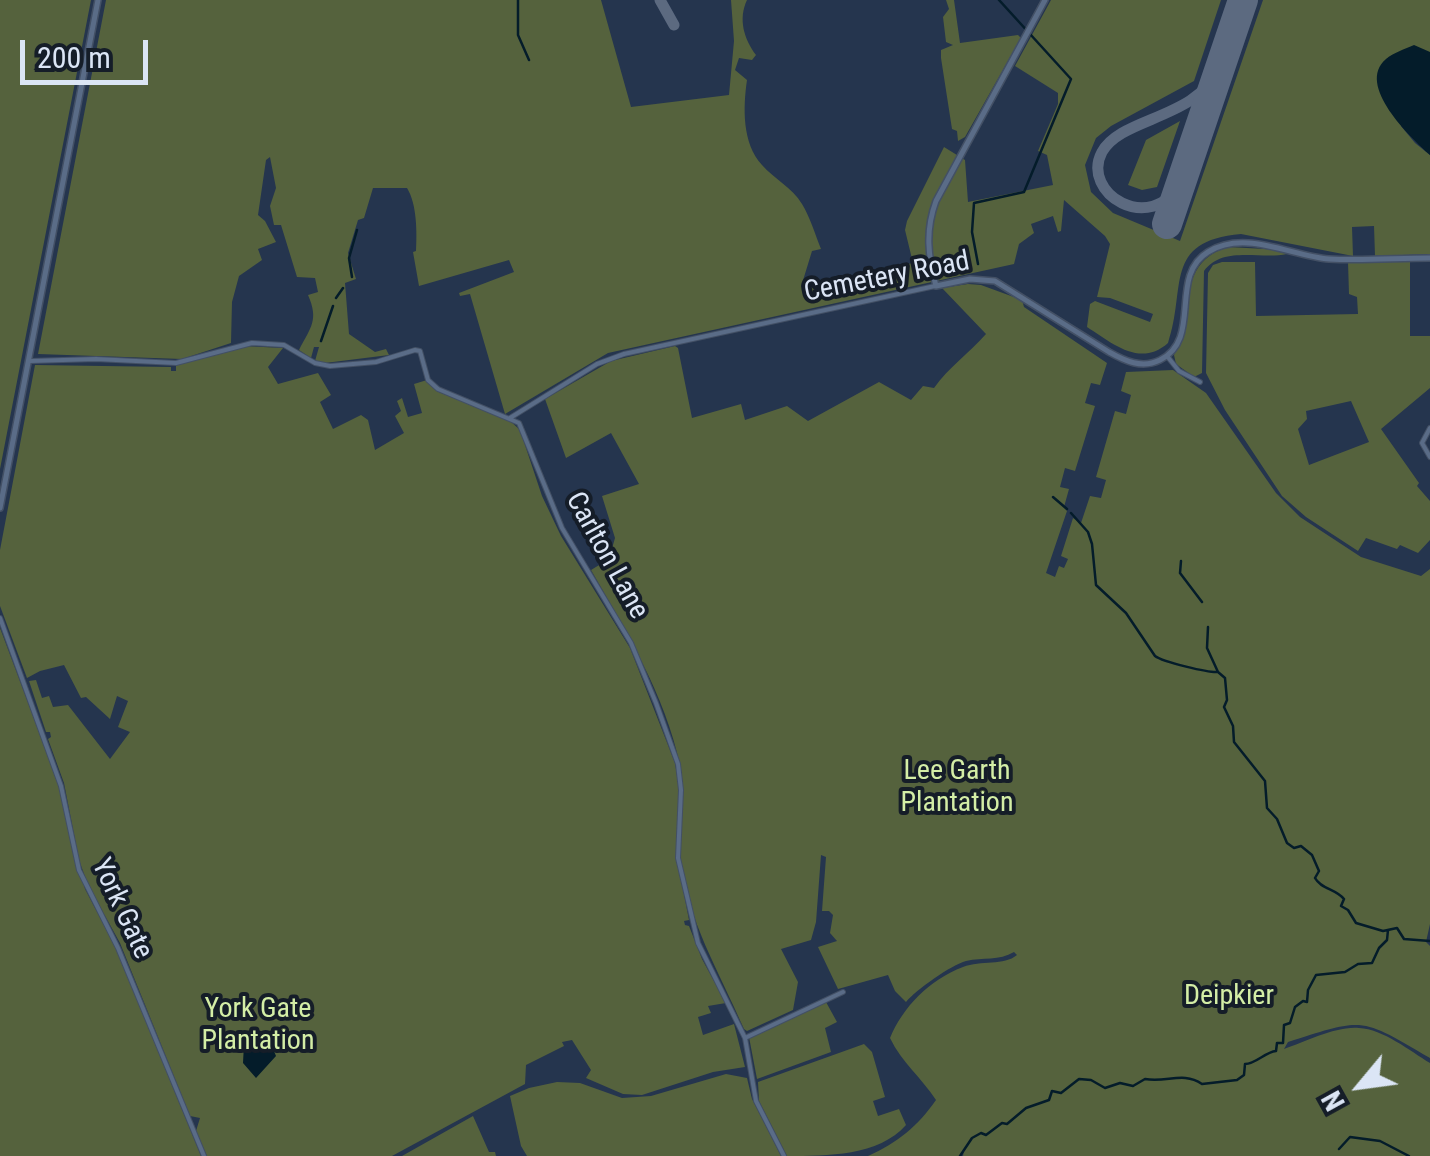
<!DOCTYPE html>
<html>
<head>
<meta charset="utf-8">
<style>
  body { margin:0 }
  #map { position:relative; width:1430px; height:1156px; overflow:hidden; background:#25354e; font-family:"Roboto Condensed",sans-serif }
  canvas { display:block }
  .north { position:absolute; left:1310px; top:1036px; width:100px; height:100px; -webkit-text-stroke:8px #151d28; paint-order:stroke; rotate:241deg; font-size:28px; font-weight:700; line-height:40px; text-align:center; color:#dbe5f5 }
  .north::after { content:''; display:block; margin:auto; width:35px; height:45px; background:#dbe5f5; clip-path:polygon(50% 0,100% 100%,50% 72%,0 100%) }
  .scale { position:absolute; left:20px; top:40px; width:128px; height:45px; box-sizing:border-box; border:5px solid #dbe5f5; border-top:0; padding-left:12px; font-size:30px; line-height:35px; white-space:nowrap; color:#dbe5f5; -webkit-text-stroke:8px #151d28; paint-order:stroke }
</style>
</head>
<body>
<div id="map">
<canvas width="1430" height="1156"></canvas>
<div class="north">N</div>
<div class="scale">200 m</div>
</div>
<script>
const g = document.querySelector('canvas').getContext('2d');
g.lineJoin = 'round';
function paint(path, color) { g.fillStyle = color; g.fill(path, 'evenodd'); }
function stroke(path, color, width, dash) { g.strokeStyle = color; g.lineWidth = width; g.lineCap = dash ? 'butt' : 'round'; g.setLineDash(dash || []); g.stroke(path); }
function write(font, color, halo, rows, align = 'center') {
  g.font = font + ' "Roboto Condensed",sans-serif'; g.lineWidth = 8; g.setLineDash([]); g.textBaseline = 'middle'; g.strokeStyle = halo; g.fillStyle = color; for (const [text, x, y, turn = 0] of rows) {
    g.save(); g.translate(x, y); g.rotate((+turn || 0) * Math.PI / 180); g.textAlign = isNaN(turn) ? turn : align; if (halo) g.strokeText(text, 0, 0); g.fillText(text, 0, 0); g.restore();
  }
}
const green = new Path2D(`
  M0,0H91L0,469Z
  M106,0H601L631,107L729,95L734,41L731,0H747C738,19 744,39 756,55L752,60L739,58L735,70L747,80C743,108 742,143 762,165C774,179 792,187 802,204C810,217 815,234 821,249L812,251L801,287L913,263L905,230L907,221L944,147L965,160L968,202L1053,185L1047,155L1038,151L1058,104V93L1015,66L1051,0H1221L1194,81L1111,126L1096,138L1085,165L1091,192L1113,213L1180,241L1263,0H1430V52L1401,126L1415,143L1430,155V254L1375,256L1374,226L1352,227L1353,256L1241,234C1162,241 1187,288 1168,343C1140,368 1112,343 1087,327L1090,304L1095,301L1150,322L1153,314L1110,298L1097,297L1110,244L1105,236L1064,200L1061,231L1058,232L1053,216L1031,224L1034,233L1019,244L1014,264L608,353L505,414L470,294L460,296L459,293L514,272L509,260L419,286L413,252L416,251C417,232 417,204 407,188H373L364,218L358,220L348,253L356,279L345,283L349,334L375,352L386,349L389,355L325,363L315,361L319,347H314L311,358L299,350C311,327 319,320 308,295L318,292L315,278L297,277L281,225H274L270,206L276,188L270,157L266,160L258,215L265,221L276,242L258,249L262,260L239,276L232,302L231,343L182,359L38,354Z
  M946,0H954L960,43L1018,35L1021,38L965,137L958,141L957,131L952,129L941,58V50L953,45L946,42L943,17L949,9Z
  M1180,121L1157,187L1142,190L1128,185L1146,140Z
  M1228,247L1284,250L1287,254C1261,260 1223,245 1204,271L1202,373L1194,377L1176,364L1174,355C1196,314 1174,264 1228,247Z
  M1222,262H1255L1256,316L1358,314L1357,297L1349,294L1348,262H1410V336H1430V388L1381,429L1419,483L1417,486L1430,501V540L1418,553L1400,545L1397,549L1366,538L1358,551L1306,517L1282,496L1225,410L1206,373L1208,273L1213,265ZM1351,401L1369,442L1309,465L1298,429L1307,419L1306,411Z
  M968,284L981,285L1022,300L1024,307L1107,363L1100,385L1091,383L1085,403L1095,406L1075,471L1065,468L1060,487L1069,489L1064,507L1067,511L1046,573L1055,577L1059,566L1064,568L1068,559L1061,556L1073,518L1081,523L1090,496L1101,498L1106,480L1096,477L1115,411L1126,414L1131,395L1121,391L1126,372L1173,370L1206,393L1276,493L1300,517L1361,557L1421,576L1430,569V924L1426,942L1430,946V1058C1360,1017 1365,1017 1288,1042L1284,1049C1306,1042 1335,1026 1359,1028C1383,1029 1410,1051 1430,1063V1156H963L964,1150L959,1156H868C897,1143 918,1126 936,1100C921,1077 902,1063 890,1038C903,1007 929,980 963,967C981,960 1004,966 1017,955L1014,952C999,961 983,957 966,961C951,965 916,990 906,1002L895,991L888,975L838,989L818,947L837,941L830,933L833,915L829,911H822L826,857L821,855L816,922L811,940L781,949L798,982L793,1010L747,1031L744,1029C718,969 688,922 680,857C677,826 687,796 680,765C665,695 626,631 591,570L609,559L615,538L602,496L639,484L611,433L566,458L545,399L611,361L675,346L678,348L692,418L741,404L745,420L787,406L808,421L879,382L911,400L923,386L934,388C948,368 969,353 986,334L942,288Z
  M243,346L283,348L268,367L278,384L318,373L331,395L320,402L333,429L361,415L368,420L375,450L404,433L395,416L401,411L397,401L402,398L408,417L422,413L414,384L427,380L439,392L508,419L520,430L542,496L561,536L630,648L675,763L679,788L677,858L689,920L684,921L685,925L689,926L702,959L726,1003L708,1006L711,1013L698,1017L703,1035L734,1024L745,1067L713,1072L642,1095L623,1094L586,1078L591,1070L572,1040L562,1042L564,1046L526,1065L525,1084L392,1156H207L196,1131L200,1118L190,1116L120,943L88,885L79,860L64,783L48,739L51,737L50,732H46L29,681L36,680L42,698L49,696L53,707L68,705L110,759L130,732L118,727L128,701L117,696L110,719L86,697L81,698L64,665L40,671L27,678L0,606V550L35,365L171,367V371H176V364Z
  M0,628L59,785L85,889L116,948L201,1156H0Z
  M826,1002L837,1022L825,1028L831,1052L757,1079L749,1037Z
  M864,1044L872,1052L885,1097L873,1101L878,1116L899,1109L906,1125C879,1156 827,1156 787,1156L759,1101L758,1082Z
  M726,1074L747,1078L752,1099L781,1156H527L521,1146L510,1096L529,1088L557,1082L580,1083L622,1098L651,1096Z
  M473,1116L489,1152H495L496,1156H402Z`);
const water = new Path2D(`
  M1414,45L1430,52V155C1411,138 1355,85 1386,59C1393,53 1405,49 1414,45Z
  M267,1034L276,1056L256,1078L243,1063L244,1044L250,1038Z`);
const stream = new Path2D(`
  M518,0V35L529,60
  M978,264L972,232L974,203L1024,192L1071,79L999,0
  M352,277L349,258L357,230
  M336,298L343,288
  M321,341L333,306
  M1053,497L1067,509
  M1071,513L1088,532L1092,544L1096,585L1126,613L1155,656C1163,662 1209,673 1218,672L1225,678L1227,700L1224,707L1233,726L1234,742L1265,781L1267,808L1277,819L1287,843L1294,848L1301,846L1312,855L1319,871L1315,878C1321,889 1336,889 1344,899L1341,906L1348,910L1356,923L1383,931L1397,928L1404,939L1430,941
  M1181,561L1180,573L1202,602
  M1208,627L1207,648L1218,672
  M1339,1149L1350,1137L1380,1141L1409,1156
  M960,1156L972,1138L981,1133L986,1135L1002,1123L1007,1124L1026,1108L1049,1100L1052,1091L1061,1093L1079,1079L1091,1080L1105,1088L1120,1083L1133,1086L1145,1079C1167,1083 1183,1071 1202,1084L1237,1080L1244,1075L1245,1064C1256,1064 1265,1052 1276,1051L1277,1043H1283L1284,1025L1290,1023L1295,1007L1303,1001L1307,1002L1308,990L1316,975L1345,972L1358,964L1372,963L1379,948L1387,940L1388,930`);
const taxiway = new Path2D(`
  M660,0L674,25
  M1181,182C1151,237 1080,193 1102,152C1121,117 1195,120 1220,68`);
const runway = new Path2D(`
  M1167,224L1243,0`);
const minor = new Path2D(`
  M1167,356L1179,371L1200,382
  M30,361L96,359L176,363L252,343L284,345L315,363L330,366L376,362L415,350L420,351L428,380L438,389L519,423L562,528L631,643L656,703L678,764L681,790L678,858L698,943L745,1038L756,1101L784,1156
  M510,418L597,364L624,354L935,286
  M1430,428L1422,443L1430,457
  M0,618L61,786L79,870L118,948L204,1156
  M745,1038L843,992`);
const tertiary = new Path2D(`
  M1045,0L936,201C925,231 928,256 936,286L970,279L995,281L1109,352C1125,361 1142,369 1160,360C1203,339 1168,276 1208,252C1245,229 1291,256 1329,259C1362,261 1397,258 1430,258
  M0,508L98,0`);
const streetNames = [
  ["Cemetery Road",887,278,-11],
  ["Carlton Lane",606,556,61],
  ["York Gate",121,909,65]
];
const parkNames = [
  ["Lee Garth",957,772],
  ["Plantation",957,804],
  ["Deipkier",1229,997],
  ["York Gate",258,1010],
  ["Plantation",258,1042]
];
paint(green, '#55623d');
paint(water, '#041c2a');
stroke(stream, '#041c2a', 2.5);
stroke(taxiway, '#5c6a80', 11);
stroke(runway, '#5c6a80', 30);
stroke(minor, '#435065', 6);
stroke(tertiary, '#435065', 8);
stroke(minor, '#5a6c87', 4);
stroke(tertiary, '#5a6c87', 5);
write('28px', '#dbe5f5', '#151d28', streetNames);
write('28px', '#d4eea6', '#151d28', parkNames);
</script>
</body>
</html>
